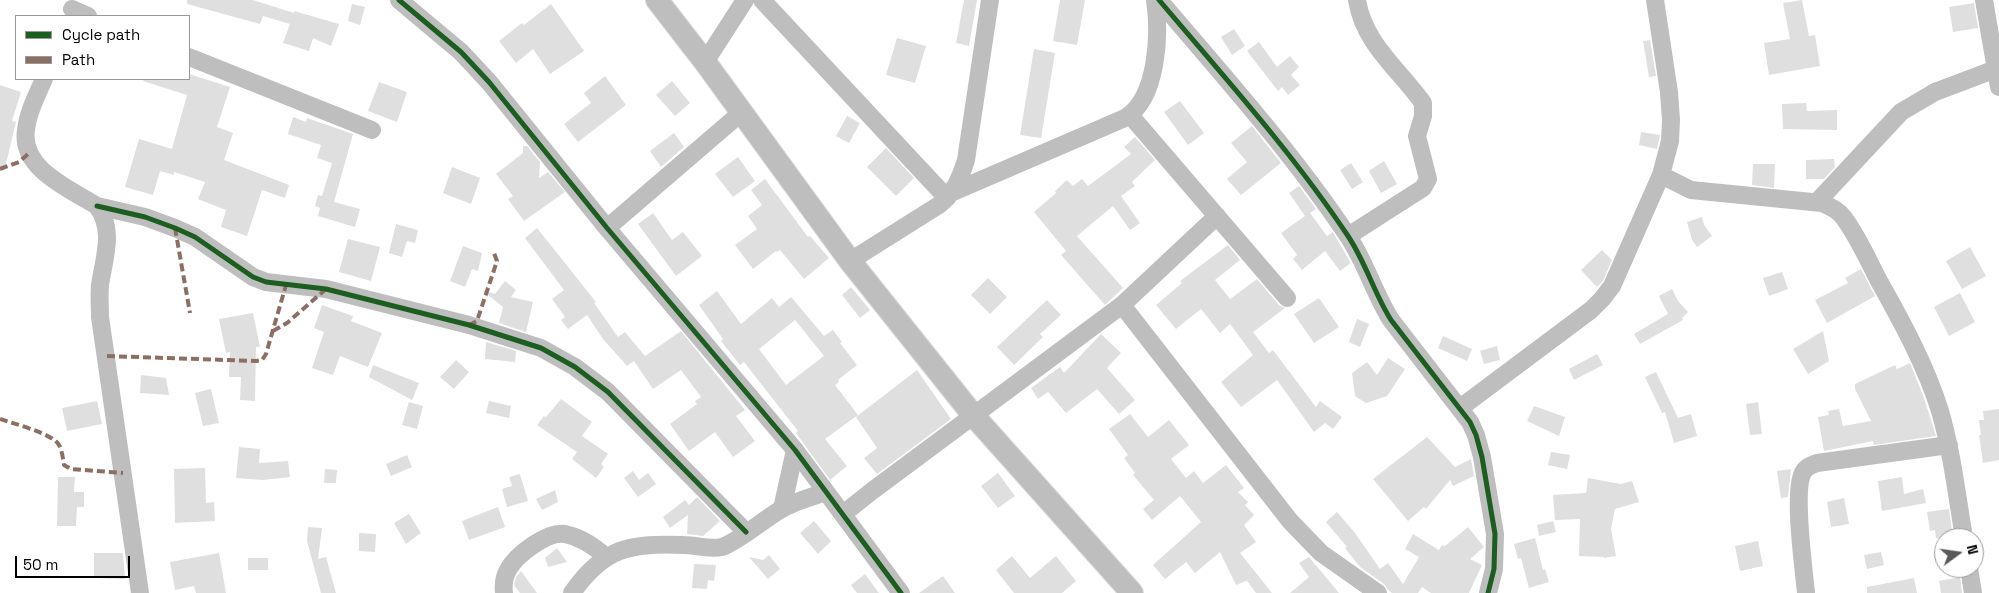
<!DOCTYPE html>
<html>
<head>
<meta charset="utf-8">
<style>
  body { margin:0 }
  #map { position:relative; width:1999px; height:593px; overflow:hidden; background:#fff; font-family:"Space Grotesk",sans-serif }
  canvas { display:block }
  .legend { position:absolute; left:15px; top:15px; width:175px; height:65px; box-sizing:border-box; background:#fff; border:1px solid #999; margin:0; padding:6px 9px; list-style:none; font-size:15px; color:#000 }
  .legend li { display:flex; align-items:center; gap:10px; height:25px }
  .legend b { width:25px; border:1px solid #999 }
  .north { position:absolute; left:1934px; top:528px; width:50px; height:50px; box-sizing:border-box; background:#fff; border:1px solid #999; border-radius:50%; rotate:76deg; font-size:14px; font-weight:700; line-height:20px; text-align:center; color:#000 }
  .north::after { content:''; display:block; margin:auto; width:18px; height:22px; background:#595959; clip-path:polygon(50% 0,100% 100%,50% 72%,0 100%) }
  .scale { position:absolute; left:15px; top:556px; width:115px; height:22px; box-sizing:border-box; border:2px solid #000; border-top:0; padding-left:6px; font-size:15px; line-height:18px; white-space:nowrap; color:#000; -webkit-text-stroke:4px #fff; paint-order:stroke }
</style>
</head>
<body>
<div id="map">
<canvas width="1999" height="593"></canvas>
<ul class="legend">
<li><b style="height:6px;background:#1b5e20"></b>Cycle path</li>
<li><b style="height:6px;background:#8d6e63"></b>Path</li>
</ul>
<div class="north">N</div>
<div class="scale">50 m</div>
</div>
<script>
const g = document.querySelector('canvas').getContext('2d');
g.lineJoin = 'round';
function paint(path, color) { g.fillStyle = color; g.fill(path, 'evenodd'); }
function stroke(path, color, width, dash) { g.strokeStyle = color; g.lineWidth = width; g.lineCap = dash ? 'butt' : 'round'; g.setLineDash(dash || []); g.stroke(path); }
const building = new Path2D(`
  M187,0H253L294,13V11L339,24L331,46L313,38L309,51L283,43L290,24L263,16L260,24L187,4Z
  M964,0H977L969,46L956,43Z
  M1060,0H1085L1077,45L1053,41Z
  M1802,0L1809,36L1815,35L1820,66L1769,75L1764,43L1790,39L1783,3Z
  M1974,3L1978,28L1953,32L1949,7Z
  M352,4L365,7L360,25L348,21Z
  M551,4L584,51L550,74L533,49L516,63L499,41L522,23L524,25Z
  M1234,29L1245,46L1232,55L1221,37Z
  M897,38L926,46L915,83L886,75Z
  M1650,40L1656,76L1649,77L1643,41Z
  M1259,42L1277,67L1290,56L1299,67L1291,75L1300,85L1288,95L1282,87L1278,91L1247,51Z
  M1034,49L1055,53L1041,138L1020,135Z
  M189,74L230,87L217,127L233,133L224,160L289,185L285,198L262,190L247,236L221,227L226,210L198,199L205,182L174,172V175L160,171L153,195L125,187L139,139L172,149L187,95L143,81L144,79H189Z
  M605,76L626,105L578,142L564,124L591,103L584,93Z
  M672,81L690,103L675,116L656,95Z
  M379,82L407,92L397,122L368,111Z
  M0,85L21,92L12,121L16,122L5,168L0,167Z
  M1180,101L1204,133L1188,145L1164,112Z
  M1806,103L1807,111L1837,110V130L1783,129L1782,104Z
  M847,116L860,123L849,143L836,136Z
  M293,117L306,122L307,118L353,134L334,202L360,209L355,227L318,216L320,208L315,206L318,195L322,196L332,163L317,158L321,145L288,134Z
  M1252,126L1281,163L1241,195L1227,179L1247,162L1231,143Z
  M1641,132L1660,135L1657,149L1639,145Z
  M674,133L684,147L661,167L650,151Z
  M1135,137L1155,160L1132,182L1135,186L1121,196L1140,223L1130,230L1113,206L1077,236L1123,288L1105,305L1061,255L1066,251L1034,212L1056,193L1055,191L1067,180L1073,186L1082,179L1088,186L1107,172L1131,154L1124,147Z
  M523,146H527L540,162L539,178L548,172L565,192L524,221L508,199L513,196L496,174L523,153Z
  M886,148L914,178L896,196L867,167Z
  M738,157L755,181L733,197L715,174Z
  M1834,159L1835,167L1824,179H1806V160Z
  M1384,161L1397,184L1381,193L1369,171Z
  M1351,163L1363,182L1352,189L1340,170Z
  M1753,164H1775L1774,188L1752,185Z
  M452,167L480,178L471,204L443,193Z
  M765,179L808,237L810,236L829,258L804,279L780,250L777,252L776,251L753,269L735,245L757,229L748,216L762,205L751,190Z
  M1299,186L1316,209L1310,213L1327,236L1333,232L1350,262L1351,263L1340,271L1325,251L1302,270L1293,259L1297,255L1281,233L1305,216L1289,193Z
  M653,213L672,240L683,232L702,256L676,276L638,224Z
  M1702,217L1704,225L1712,236L1697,247L1692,240L1687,222Z
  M396,224L418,230L415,243L407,241L402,257L389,253Z
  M537,228L596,302L594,303L618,337L625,332L645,356L681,331L745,410L736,416L755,441L733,457L715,432L689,451L670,424L697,404L695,401L701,397L681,370L653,389L634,361L627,366L603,339L587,315L568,329L561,320L565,317L552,299L564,290L525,238Z
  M348,239L380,247L371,281L339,272Z
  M1228,245L1240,260L1215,280L1230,299L1257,279L1279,305L1285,308L1253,332L1269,353L1273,350L1316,407L1320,401L1342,417L1333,429L1325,423L1314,432L1277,380L1241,407L1221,382L1253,355L1230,324L1220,333L1201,309L1176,329L1156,305L1182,283L1180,281Z
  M463,246L482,253L478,271L472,269L465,287L450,281Z
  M1970,247L1986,276L1962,289L1946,261Z
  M1602,250L1612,260L1603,281L1597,287L1581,270Z
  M1861,269L1875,296L1827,323L1815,300L1848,283L1845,278Z
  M1782,272L1788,289L1769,296L1763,278Z
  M988,278L1007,297L990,314L971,295Z
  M505,281L516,290L511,297L533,302L526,332L499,323L503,307L482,290L495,294Z
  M851,287L870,310L860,318L842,295Z
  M1672,289L1678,301L1688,312L1682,318L1683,320L1640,344L1634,334L1668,314L1659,296Z
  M717,291L741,324L772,298L779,307L791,297L824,336L833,330L842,342L840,343L857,365L838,380L839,382L835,385L858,415L825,439L847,466L830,480L796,433L798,431L744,362L740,365L721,341L723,339L699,305ZM795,320L824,356L786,385L759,349Z
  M1960,293L1975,322L1949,336L1934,307Z
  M1319,298L1339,327L1314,343L1294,314Z
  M1047,300L1061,315L1040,334L1043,337L1014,365L997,347Z
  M322,305L353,316L351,321L382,333L368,367L340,356L333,375L312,368L324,332L314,328Z
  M253,313L260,347H256L255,401L240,400L241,377H229L230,352L226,353L219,319Z
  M1357,319L1369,324L1360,347L1349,342Z
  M1823,331L1829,361L1808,374L1793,349Z
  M1101,334L1121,353L1107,368L1135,400L1119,414L1097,389L1066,413L1048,392L1038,399L1031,388L1060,367L1064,373Z
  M1443,336L1472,349L1467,361L1438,348Z
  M486,342L516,351L515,362L485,359Z
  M1497,346L1500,360L1484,364L1480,351Z
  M1597,354L1603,365L1574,380L1569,369Z
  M1388,358L1405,369L1387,396L1366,403L1355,396L1352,373L1367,362L1377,375Z
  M456,360L469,372L454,389L440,377Z
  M1910,363L1924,398L1936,436L1874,445L1873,441L1824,451L1818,417L1829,415L1828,411L1839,409L1843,426L1871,421L1855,389V384L1895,365L1897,369Z
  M373,365L419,383L412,400L369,377Z
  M917,370L951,419L877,474L864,458L877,448L856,417Z
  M1656,372L1678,418L1691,414L1697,436L1674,443L1665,412L1662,413L1645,377Z
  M141,375L166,378L169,395L140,393Z
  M211,389L219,423L203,426L195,393Z
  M561,399L592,422L582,436L608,454L601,464L604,467L596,478L572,459L577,452L537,425L544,416L546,417Z
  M97,401L102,424L67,431L62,408Z
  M489,401L511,406L509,418L486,413Z
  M409,402L423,406L417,429L402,425Z
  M1758,402L1762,434L1750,435L1746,404Z
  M1534,406L1565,417L1559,436L1527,421Z
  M1999,409V460L1983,463L1979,435H1981L1979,420H1984L1983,411Z
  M1130,414L1148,437L1169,420L1189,445L1171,459L1186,478L1194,471L1203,483L1226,465L1244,488L1238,492L1248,502L1245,505L1254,515L1244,525L1256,542L1240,553L1272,593H1256L1247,581L1251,579L1236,585L1220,552L1195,573L1186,562L1165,579L1153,565L1201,522L1180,496L1152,520L1143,509L1154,500L1133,475L1135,473L1124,458L1128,455L1109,429Z
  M1427,437L1455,467L1471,459L1474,476L1453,486L1450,480L1426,509L1424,507L1408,521L1373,479Z
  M239,447L260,449L259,463L288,461L290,477L263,480L236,478Z
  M1551,452L1570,455L1567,469L1548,465Z
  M407,455L412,467L391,476L386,464Z
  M205,468L206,503L214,502L215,521L175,523L174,469Z
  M325,469L337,470L336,483H324Z
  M1791,469L1788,497L1781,498L1777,471Z
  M633,471L639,480L648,473L656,484L638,497L624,478Z
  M998,473L1015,496L998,508L981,486Z
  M520,474L528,501L507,507L502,489L512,486L509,477Z
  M58,477H75L74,492H84V507H77L76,526H57Z
  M1902,477L1904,494L1923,489L1926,503L1882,511L1878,481Z
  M1588,478L1621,484L1632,481L1639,502L1615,509L1611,529L1616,556L1604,558V557L1579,556L1580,519L1555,520L1553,495L1586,493Z
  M555,490L558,502L542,510L536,499Z
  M697,497L720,521L703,536L687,534L688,515L670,528L663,517L685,500L689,505Z
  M1844,498L1849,524L1831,527L1827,502Z
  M498,507L505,527L469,540L462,521Z
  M1949,509L1953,538H1936L1935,530L1930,531L1927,512Z
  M1337,512L1355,533L1380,569L1388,563L1403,584L1419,557L1405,549L1413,534L1439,550L1442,545L1445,546L1468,527L1484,547L1470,559L1482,565L1469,593H1431L1422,587L1418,593H1392L1388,590L1384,584L1360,567L1345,548L1347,547L1326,522Z
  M409,514L421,533L406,544L394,523Z
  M814,521L831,541L818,554L800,533Z
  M1553,521L1556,532L1539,536L1537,525Z
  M308,527L322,528L318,559L326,557L336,593H321L307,541Z
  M359,533L376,534L375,552L359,551Z
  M1535,538L1543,570L1545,569L1549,582L1529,588L1521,558L1518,559L1514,544Z
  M1758,541L1763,566L1740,571L1735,546Z
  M557,548L567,562L548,567L545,558Z
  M1881,552L1884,565L1867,569L1864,555Z
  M94,553H123L125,579L94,578Z
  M219,553L226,593H196L194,586L175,590L170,562Z
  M769,555L780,569L768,579L749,557L763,560Z
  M1012,556L1030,578L1056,556L1076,581L1062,593H1014L996,570Z
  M1309,557L1339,593H1290L1309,577L1299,563Z
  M248,558H268V570H248Z
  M694,564L716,565L714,581L708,580L707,589L692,588Z
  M521,571L537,593H520L514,585L516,577Z
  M865,574L879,593H857L851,585Z
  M943,576L955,593H919Z
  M1960,577L1962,593H1941L1939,581Z
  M1914,578L1917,593H1867V587Z`);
const minor = new Path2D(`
  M399,0L461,52L489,82L607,228L795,450L901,593
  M762,0L947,198
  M1159,0C1224,77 1292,152 1348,236C1366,263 1374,293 1391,320L1470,422L1476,435L1482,457L1495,534L1494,569L1488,593
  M1984,0L1999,87
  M72,9L88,16
  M189,57L372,130
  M705,62L745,0
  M44,79C37,95 28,112 26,130C20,169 70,189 97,206C115,230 104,258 100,285C99,296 100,306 100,317L140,593
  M1130,115L1287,298
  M1661,175L1691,190L1822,203C1831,207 1838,210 1844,218C1858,237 1868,260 1879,281C1902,322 1926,366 1940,411C1952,452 1957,496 1964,538
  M953,192L1125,118C1158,98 1160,34 1155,0
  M1817,202L1901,112L1935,92L1996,69
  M97,206L145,217L175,228L195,237L253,277L266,282L326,289L469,325L541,348L575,367L608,392L746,532
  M607,228L742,112
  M1348,236L1423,188L1428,179L1417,136L1423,116V103C1399,69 1364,44 1357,0
  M850,261L939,205C954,193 960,179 966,160L990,0
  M1122,305L1290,521L1321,553L1378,593
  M1460,408L1591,310L1602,299L1612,286L1661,175L1670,141L1671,120L1669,92L1655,0
  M782,509L795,450
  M843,514L872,491L1122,305L1217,216
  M1969,568L1973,593
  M504,593C503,585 504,577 508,570C516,555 547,531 565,534C580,537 595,547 606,557
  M572,593C604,547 630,543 684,545C696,545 709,550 722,547C739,541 763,520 780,510C793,502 811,497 826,492
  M1806,593C1804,570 1792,487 1804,471C1807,466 1812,465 1817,463L1949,445`);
const major = new Path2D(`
  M657,0L705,62L850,261L973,415L1132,593`);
const quiet = new Path2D(`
  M0,169L19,162L28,154
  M175,228L190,313
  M469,325L477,321L497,261L494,253
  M273,331L287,323L326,289
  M107,356L256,361L262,360L266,354L286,285
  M0,419C14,424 52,433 59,445C62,450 63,459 64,465L71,469L123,473`);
const cycleway = new Path2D(`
  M399,0L461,52L489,82L607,228L795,450L901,593
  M1159,0C1224,77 1292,152 1348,236C1366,263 1374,293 1391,320L1470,422L1476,435L1482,457L1495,534L1494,569L1488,593
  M97,206L145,217L175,228L195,237L253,277L266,282L326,289L469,325L541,348L575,367L608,392L746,532`);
paint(building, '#dfdfdf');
stroke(major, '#dbdbdb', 24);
stroke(minor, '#bebebe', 18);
stroke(major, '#bebebe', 22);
stroke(quiet, '#8d6e63', 4, [8, 4]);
stroke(cycleway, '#1b5e20', 5);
</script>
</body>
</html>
